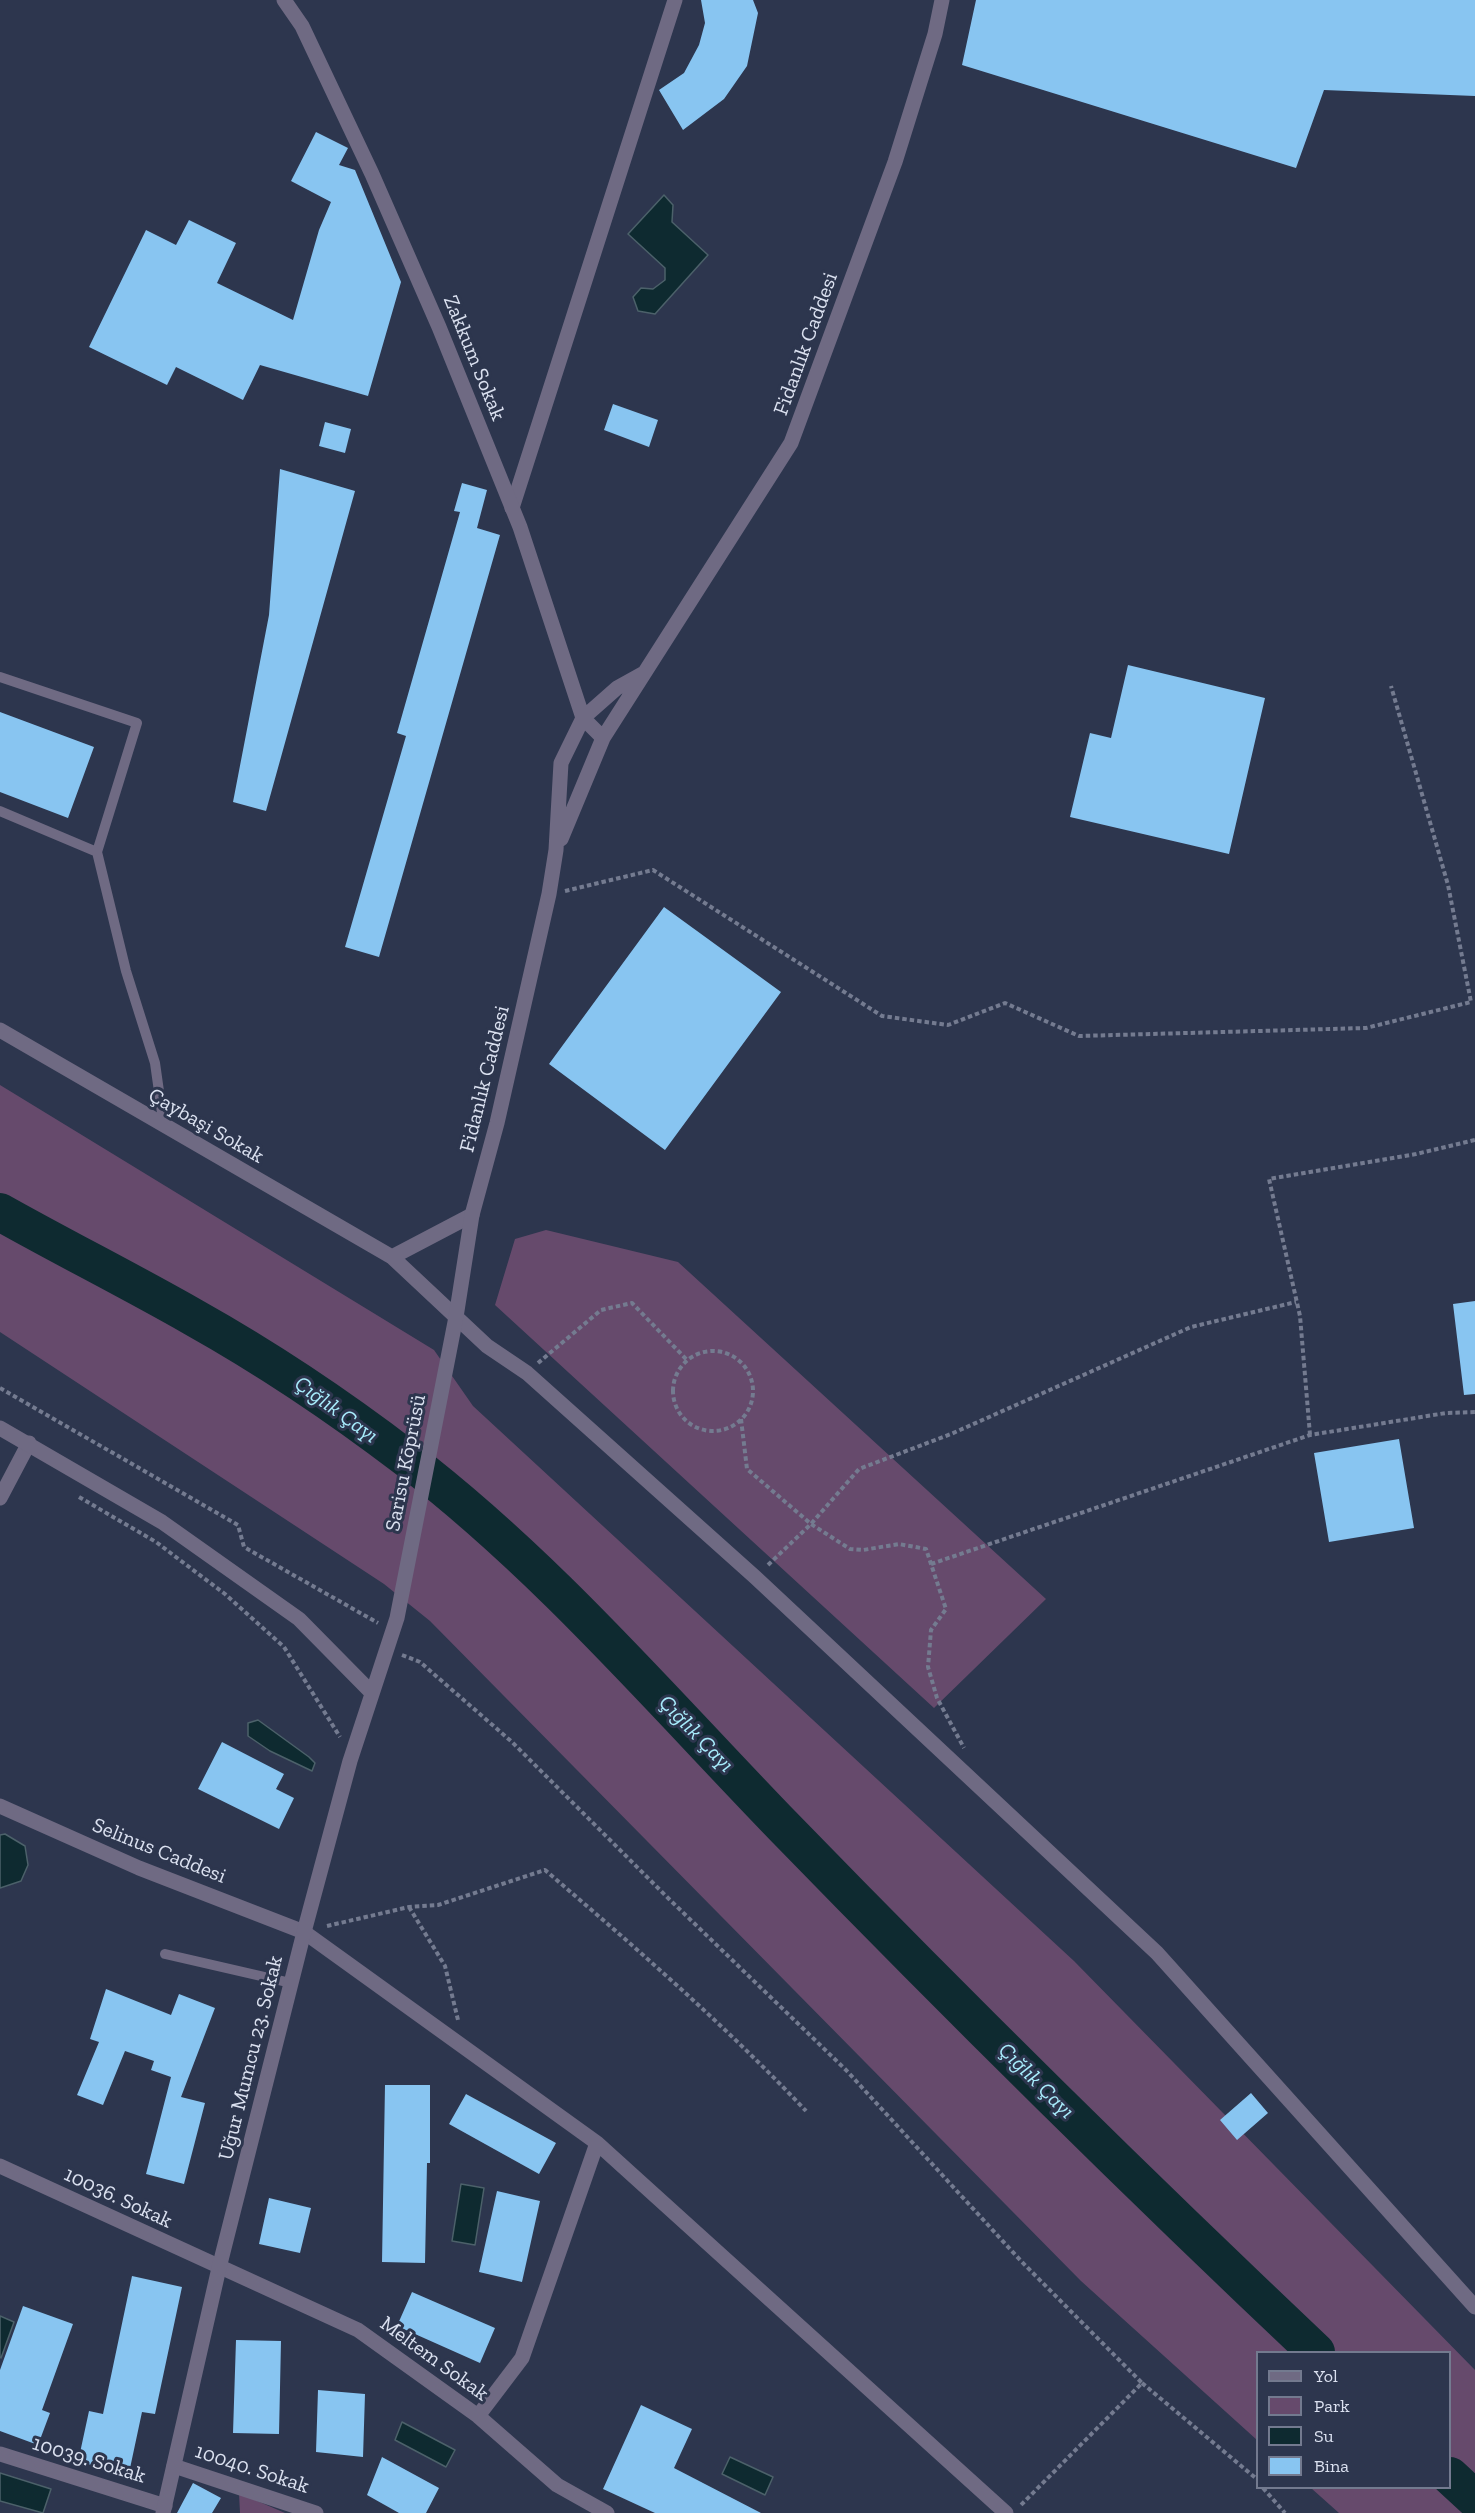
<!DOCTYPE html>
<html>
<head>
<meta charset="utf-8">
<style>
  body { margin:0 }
  #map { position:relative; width:1475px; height:2513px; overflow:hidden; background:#2d364e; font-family:"Zilla Slab",serif }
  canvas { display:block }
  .legend { position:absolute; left:1256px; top:2351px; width:195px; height:138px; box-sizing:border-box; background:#2d364e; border:2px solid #737a8f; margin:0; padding:8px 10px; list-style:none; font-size:18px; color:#dbe1f0 }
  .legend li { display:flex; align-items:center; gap:12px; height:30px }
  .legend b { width:30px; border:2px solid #737a8f }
</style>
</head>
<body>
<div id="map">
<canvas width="1475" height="2513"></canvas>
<ul class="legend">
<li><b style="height:8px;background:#6f6a83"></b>Yol</li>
<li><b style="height:16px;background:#664a6c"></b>Park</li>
<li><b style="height:16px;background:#0e2a30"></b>Su</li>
<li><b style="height:16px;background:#88c5f1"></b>Bina</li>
</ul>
</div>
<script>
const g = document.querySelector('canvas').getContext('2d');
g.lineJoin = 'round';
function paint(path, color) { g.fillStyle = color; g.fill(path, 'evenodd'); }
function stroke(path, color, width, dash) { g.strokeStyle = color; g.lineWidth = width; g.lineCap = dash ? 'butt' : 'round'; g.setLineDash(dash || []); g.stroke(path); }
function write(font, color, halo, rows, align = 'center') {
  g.font = font + ' "Zilla Slab",serif'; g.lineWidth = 6; g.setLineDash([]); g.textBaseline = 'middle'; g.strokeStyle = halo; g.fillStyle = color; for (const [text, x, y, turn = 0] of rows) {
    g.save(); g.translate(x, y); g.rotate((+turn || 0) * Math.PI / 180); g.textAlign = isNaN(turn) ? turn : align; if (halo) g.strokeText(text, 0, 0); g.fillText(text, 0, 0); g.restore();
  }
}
const green = new Path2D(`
  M0,1085L434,1350L473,1406L1074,1961L1475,2370V2513H1339L1311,2488H1450V2352H1258L1257,2440L1081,2281L430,1621L384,1584L0,1332Z
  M546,1230L678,1262L1046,1599L934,1708L495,1305L515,1239Z
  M239,2493L285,2513H240Z`);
const water = new Path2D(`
  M664,195L673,205L672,222L708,255L655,314L638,311L633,297L641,288L653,289L665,280V268L628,234Z
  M258,1720L309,1757L315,1763L312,1771L270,1751L248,1736V1723Z
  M5,1834L25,1846L28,1865L21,1881L0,1888V1835Z
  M461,2184L484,2188L475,2245L452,2241Z
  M0,2316L14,2322L1,2358L0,2357Z
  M402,2422L455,2450L446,2467L395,2440Z
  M730,2457L773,2477L765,2495L722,2474Z
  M0,2473L51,2489L43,2513L0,2501Z`);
const river = new Path2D(`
  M0,1212C64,1248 130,1281 193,1317C268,1359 338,1406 406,1458C547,1566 661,1700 784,1827C958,2006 1135,2181 1316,2352
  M1450,2476L1475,2499`);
const building = new Path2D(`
  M701,0H753L758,13L747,66L724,99L683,130L659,90L684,73L699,45L705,23Z
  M976,0H1475V96L1324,90L1296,168L962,65Z
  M316,132L348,148L339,165L355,170L401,282L368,396L260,365L243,400L176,367L167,385L89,347L146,230L176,245L189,220L236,243L217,283L293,320L319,230L331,202L291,181Z
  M613,404L658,420L649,447L604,430Z
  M325,422L351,429L345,453L319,446Z
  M280,469L355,491L266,811L233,802L269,615Z
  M462,483L487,490L477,528L500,535L379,957L345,947L406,736L397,733L460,512L454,511Z
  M1128,665L1265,698L1229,854L1070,817L1090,733L1111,738Z
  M0,712L94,747L68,818L0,792Z
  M664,907L781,992L665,1150L549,1064Z
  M1475,1301V1394L1464,1395L1453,1304Z
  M1399,1439L1414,1528L1329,1542L1314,1453Z
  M222,1742L284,1774L276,1789L294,1798L279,1829L198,1789Z
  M106,1989L171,2015L179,1994L215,2008L181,2097L205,2103L184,2184L146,2174L171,2077L151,2070L154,2061L125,2051L103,2105L77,2095L99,2042L90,2039Z
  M385,2085H430V2163H427L425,2263L382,2262Z
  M1251,2093L1268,2113L1237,2140L1220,2120Z
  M466,2094L556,2143L539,2174L449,2124Z
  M497,2191L540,2201L522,2282L479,2272Z
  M269,2198L311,2208L300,2253L259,2244Z
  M132,2276L182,2287L155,2414L142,2412L129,2473L78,2462L89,2411L103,2414Z
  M412,2292L495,2328L480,2363L397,2326Z
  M23,2306L73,2324L42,2410L50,2413L38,2445L0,2431V2370Z
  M236,2340L281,2341L279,2434L233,2433Z
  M318,2390L365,2394L363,2457L316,2452Z
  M641,2405L692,2429L674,2468L761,2513H655L603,2489Z
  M382,2457L439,2488L426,2513H399L367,2495Z
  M193,2483L221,2498L212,2513H177Z`);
const path = new Path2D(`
  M565,891L653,870L882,1016L948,1025L1005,1003L1079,1036L1366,1028L1471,1002L1448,885L1391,686
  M673 1391a40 40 0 1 1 80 0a40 40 0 1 1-80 0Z
  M538,1363L601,1310L632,1303L687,1360
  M0,1388L238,1525L244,1547L378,1623
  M741,1419L747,1469L811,1524L850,1549L863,1550L899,1544L926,1549L946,1609L931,1630L928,1667L937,1698L964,1748
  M1310,1435L1300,1316L1269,1179L1416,1154L1475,1140
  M79,1497L156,1542L225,1594L284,1647L340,1737
  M931,1564L1310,1435L1446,1413L1475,1412
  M768,1565L811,1524L859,1469L951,1434L1191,1327L1296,1302
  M402,1655L420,1662L512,1742L669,1899L846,2070L1021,2261L1142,2383L1020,2506
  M409,1907L445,1966L458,2020
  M327,1926L409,1907L438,1905L545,1870C635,1947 725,2025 806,2111
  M1142,2383L1258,2480
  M1263,2488L1285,2513`);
const service = new Path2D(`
  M0,677L137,723L97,852L126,971L155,1063L164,1127
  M0,811L97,852
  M165,1954L291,1983`);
const minor = new Path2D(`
  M512,508L675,0
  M0,1030L392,1257
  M472,1215L392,1257L487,1346L527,1373L755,1577L1157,1953L1475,2307
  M0,1498L29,1443
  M0,1806L139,1868L304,1932L597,2143L1006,2513
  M0,2166L358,2330L478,2416L557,2485L607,2513
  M478,2416L522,2358L597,2143
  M0,2454L165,2506
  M174,2466L316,2513`);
const tertiary = new Path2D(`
  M284,0L302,26L372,174L439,327L520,527L583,718L603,738
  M561,839L603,738L791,443L895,162L935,34L942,0
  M0,1428L162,1522L299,1619L371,1692
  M163,2513L219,2268L304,1932L350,1761L397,1618L456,1317L472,1215L497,1123L549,894L556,850L561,763L583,718L617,688L644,673`);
const streetNames = [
  ["Fidanlık Caddesi",806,344,-70],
  ["Zakkum Sokak",474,358,68],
  ["Fidanlık Caddesi",485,1079,-76],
  ["Çaybaşi Sokak",206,1126,30],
  ["Sarisu Kōprüsü",406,1463,-79],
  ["Selinus Caddesi",159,1851,22],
  ["Uğur Mumcu 23. Sokak",251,2058,-76],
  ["10036. Sokak",118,2198,25],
  ["Meltem Sokak",434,2359,36],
  ["10039. Sokak",89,2460,17],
  ["10040. Sokak",252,2469,18]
];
const waterNames = [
  ["Çığlık Çayı",336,1410,36],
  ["Çığlık Çayı",696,1734,46],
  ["Çığlık Çayı",1036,2081,45]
];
paint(green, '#664a6c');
paint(water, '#0e2a30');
stroke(water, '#4c616a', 1.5);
stroke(river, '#0e2a30', 38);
paint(building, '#88c5f1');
stroke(path, '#747b90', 4, [4.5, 3]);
stroke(service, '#6f6a83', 10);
stroke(minor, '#6f6a83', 15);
stroke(tertiary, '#6f6a83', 15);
write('21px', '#dbe1f0', '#2d364e', streetNames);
write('italic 22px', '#a8ecfc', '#2d364e', waterNames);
</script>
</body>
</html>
